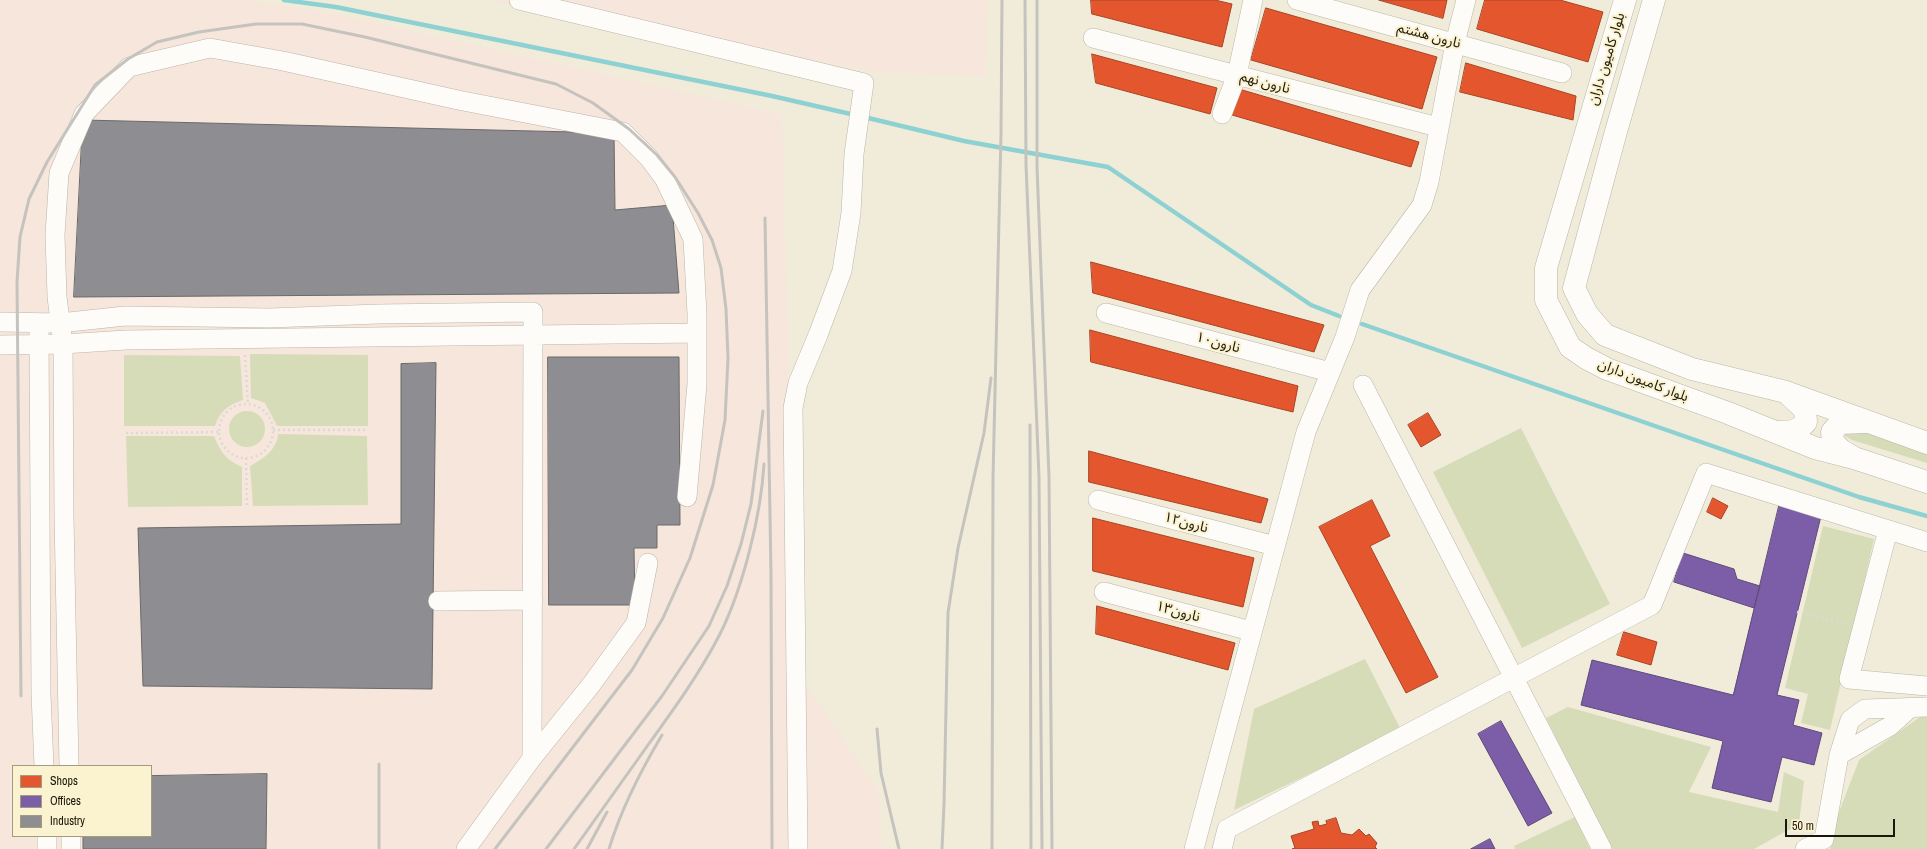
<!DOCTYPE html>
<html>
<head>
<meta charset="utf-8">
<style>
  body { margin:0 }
  #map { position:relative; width:1927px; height:849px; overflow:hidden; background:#f1ecda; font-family:"Archivo Narrow",sans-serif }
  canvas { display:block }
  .legend { position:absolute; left:12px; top:765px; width:140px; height:72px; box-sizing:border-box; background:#fbf2d0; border:1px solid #a19b81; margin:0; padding:5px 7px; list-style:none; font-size:12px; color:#1b180b }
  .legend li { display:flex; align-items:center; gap:8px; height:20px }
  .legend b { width:20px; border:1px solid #a19b81 }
  .scale { position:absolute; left:1785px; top:819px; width:110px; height:18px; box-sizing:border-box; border:2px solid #1b180b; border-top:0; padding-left:5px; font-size:12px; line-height:14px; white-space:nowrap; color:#1b180b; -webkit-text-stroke:3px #fbf2d0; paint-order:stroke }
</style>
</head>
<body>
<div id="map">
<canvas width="1927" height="849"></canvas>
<ul class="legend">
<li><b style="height:11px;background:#e4572e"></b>Shops</li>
<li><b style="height:11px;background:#7b5ea7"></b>Offices</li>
<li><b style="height:11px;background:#8d8d92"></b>Industry</li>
</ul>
<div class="scale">50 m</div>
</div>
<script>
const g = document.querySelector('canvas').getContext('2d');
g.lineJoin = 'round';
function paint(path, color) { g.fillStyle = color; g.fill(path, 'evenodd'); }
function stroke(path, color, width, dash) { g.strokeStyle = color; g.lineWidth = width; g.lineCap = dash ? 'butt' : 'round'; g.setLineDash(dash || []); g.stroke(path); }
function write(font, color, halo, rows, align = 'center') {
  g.font = font + ' "Archivo Narrow","Noto Sans Arabic",sans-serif'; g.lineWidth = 4; g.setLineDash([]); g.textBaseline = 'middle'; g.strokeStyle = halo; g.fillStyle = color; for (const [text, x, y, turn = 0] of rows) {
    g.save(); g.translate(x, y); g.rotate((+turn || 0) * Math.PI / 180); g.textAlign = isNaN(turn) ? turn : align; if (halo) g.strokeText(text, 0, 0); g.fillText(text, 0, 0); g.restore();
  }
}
const industrial = new Path2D(`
  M0,0H241L328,12L782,114L789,379L791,663L879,791L881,849H0ZM13,766H151V836H13Z
  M487,0H987L986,76L877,72L682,39Z`);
const green = new Path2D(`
  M250,354L368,355V426H277L265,403L251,398Z
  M124,355L240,356L243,400C228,405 220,411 215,426H124Z
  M229 429a18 18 0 1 1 36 0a18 18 0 1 1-36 0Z
  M1848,427L1927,449V463L1852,440L1845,436V430Z
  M1521,428L1610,604L1522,648L1433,472Z
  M278,434L367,436L368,505L253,506L250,466C263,459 277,450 278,434Z
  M126,436H214C221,453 226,459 242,467V506L128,507Z
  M1823,526L1874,539L1830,730L1801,723L1808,694L1785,688Z
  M1365,659L1401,730L1234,810L1254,709Z
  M1568,707L1711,747L1689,792L1778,812L1784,772L1804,781L1799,824L1754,849H1612L1546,718Z
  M1920,717H1927V849H1830L1836,820L1859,760Z
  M1575,817L1590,849H1515L1514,846Z`);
const shops = new Path2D(`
  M1091,0H1215L1232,4L1222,47L1092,14Z
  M1379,0H1447L1443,18Z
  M1485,0H1560L1603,12L1588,62L1477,29Z
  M1266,8L1437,57L1422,109L1251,60Z
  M1092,54L1217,88L1210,114L1096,83Z
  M1466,63L1576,96L1573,120L1460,92Z
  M1239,89L1419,142L1411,167L1232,115Z
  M1091,262L1324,325L1314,352L1093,293Z
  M1090,330L1298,386L1293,412L1091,362Z
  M1428,413L1441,435L1421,447L1408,425Z
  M1089,451L1268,499L1261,523L1089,482Z
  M1713,498L1728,506L1721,519L1707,512Z
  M1372,500L1390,536L1370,546L1438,677L1406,693L1319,527Z
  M1093,518L1254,558L1243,607L1093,571Z
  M1097,606L1235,643L1228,670L1096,634Z
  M1624,632L1657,642L1651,665L1617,655Z
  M1336,818L1341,833L1352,835L1359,829L1366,836L1369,834L1377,843L1375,847L1377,849H1292L1295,848L1291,836L1314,829L1312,822L1318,821L1319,826L1327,824L1326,821Z`);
const offices = new Path2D(`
  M1780,502L1822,512L1777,695L1799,700L1793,725L1822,733L1814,765L1782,757L1771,802L1712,788L1723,741L1581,705L1592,660L1733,695Z
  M1683,553L1734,569L1737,579L1760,586L1754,608L1674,582Z
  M1501,721L1552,813L1528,826L1478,734Z
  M1490,839L1495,849H1471Z`);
const industry = new Path2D(`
  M83,120L614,133L615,210L672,205L679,293L74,297Z
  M548,357H679L680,525H657V548H634L635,605H549Z
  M436,363L432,689L143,686L138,528L401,524V364Z
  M267,774L266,849H83V836H151V776Z`);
const stream = new Path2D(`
  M284,0L336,7L772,96L855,115
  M864,117L964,141L1108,167L1311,305L1339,316
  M1362,324L1859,497L1927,516`);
const path = new Path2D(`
  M245,355L248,405
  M219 431a27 27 0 1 1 54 0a27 27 0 1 1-54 0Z
  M273,430H366
  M126,433L220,432
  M246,458L247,506
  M1797,612L1847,624`);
const minor = new Path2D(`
  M519,0L864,83L854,154L851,213L842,271L818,335L798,383L793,408L798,849
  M1297,0L1562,73
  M1093,38L1438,127
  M1222,114L1237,75L1253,0
  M1106,313L1330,372
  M0,322L60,323L125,316L270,318L378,314L533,312L532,758L466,849
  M39,332L41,694L44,766
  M0,345L63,344L126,340L697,333
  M1363,385L1602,849
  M1098,500L1275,546
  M1888,530L1849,679L1927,686
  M1104,592L1251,631
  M438,601L533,600
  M1839,755L1890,726L1910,708
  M532,758L591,685L636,623L648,563
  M69,766L64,518L63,344L57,297L55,235L59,173L84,114L129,67L210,48L283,61L458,100L623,132L649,158L664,178L693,239L697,314V384L687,497
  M47,836V849
  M71,836V849
  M1194,849L1306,432L1345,337L1360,290L1422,205L1429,182L1455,43L1466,0
  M1222,849L1227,829L1652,605L1706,473L1927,542
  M1805,849L1824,839L1839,755L1850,720L1865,709L1927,707`);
const major = new Path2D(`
  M1625,0L1546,268V300L1570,347L1586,358L1607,369L1728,413L1815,448L1854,458L1927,482
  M1654,0L1615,135L1574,288L1587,314L1605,335L1692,369L1786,392L1927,443
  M1777,432C1789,432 1798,432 1806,422L1805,410L1787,393
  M1851,456L1841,450L1833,442L1832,432L1840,423L1866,422`);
const rail = new Path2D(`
  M1025,0L1026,165L1039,477L1042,849
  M1037,0V167L1049,477L1052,849
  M765,218L771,575L772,849
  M1030,425L1031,849
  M21,696L17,282L20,237L29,199L47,162L95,85L128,59L157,42L199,32L256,24H302L365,37L556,84L593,103L629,129L657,155L675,177L698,213L712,240L721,268L726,309L728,358L725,420L713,485L690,558L663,618L632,670L495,849
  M877,729L881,773L899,849
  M379,764V849
  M546,849L662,696L709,626L727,586L741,544L751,504L763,411
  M574,849C599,814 623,780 648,745C674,709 700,673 720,634C743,588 761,515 764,464
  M587,849L607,812
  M609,849C621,809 640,772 662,735
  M942,849L944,804L948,613L958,548L984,433L991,378
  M992,849L993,478L1001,134L1002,0`);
const streetNames = [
  ["نارون هشتم",1429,36,15],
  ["بلوار کامیون داران",1607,59,-73],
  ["نارون نهم",1265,83,15],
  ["نارون۱۰",1218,343,15],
  ["بلوار کامیون داران",1643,381,21],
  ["نارون۱۲",1186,523,15],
  ["نارون۱۳",1178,612,15]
];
paint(industrial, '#f7e6dc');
paint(green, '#d7dcb8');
paint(shops, '#e4572e');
stroke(shops, '#a84424', 1);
paint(offices, '#7b5ea7');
stroke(offices, '#5e4978', 1);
paint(industry, '#8d8d92');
stroke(industry, '#6b6a6a', 1);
stroke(stream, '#8ed1d2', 4.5);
stroke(minor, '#bab6a8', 20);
stroke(major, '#bab6a8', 23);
stroke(path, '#dcdad4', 2.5, [2, 3]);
stroke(minor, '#fdfcf9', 19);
stroke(major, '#fdfcf9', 22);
stroke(rail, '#c5c3be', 3);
write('14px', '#1b180b', '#fbf2d0', streetNames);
</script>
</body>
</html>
